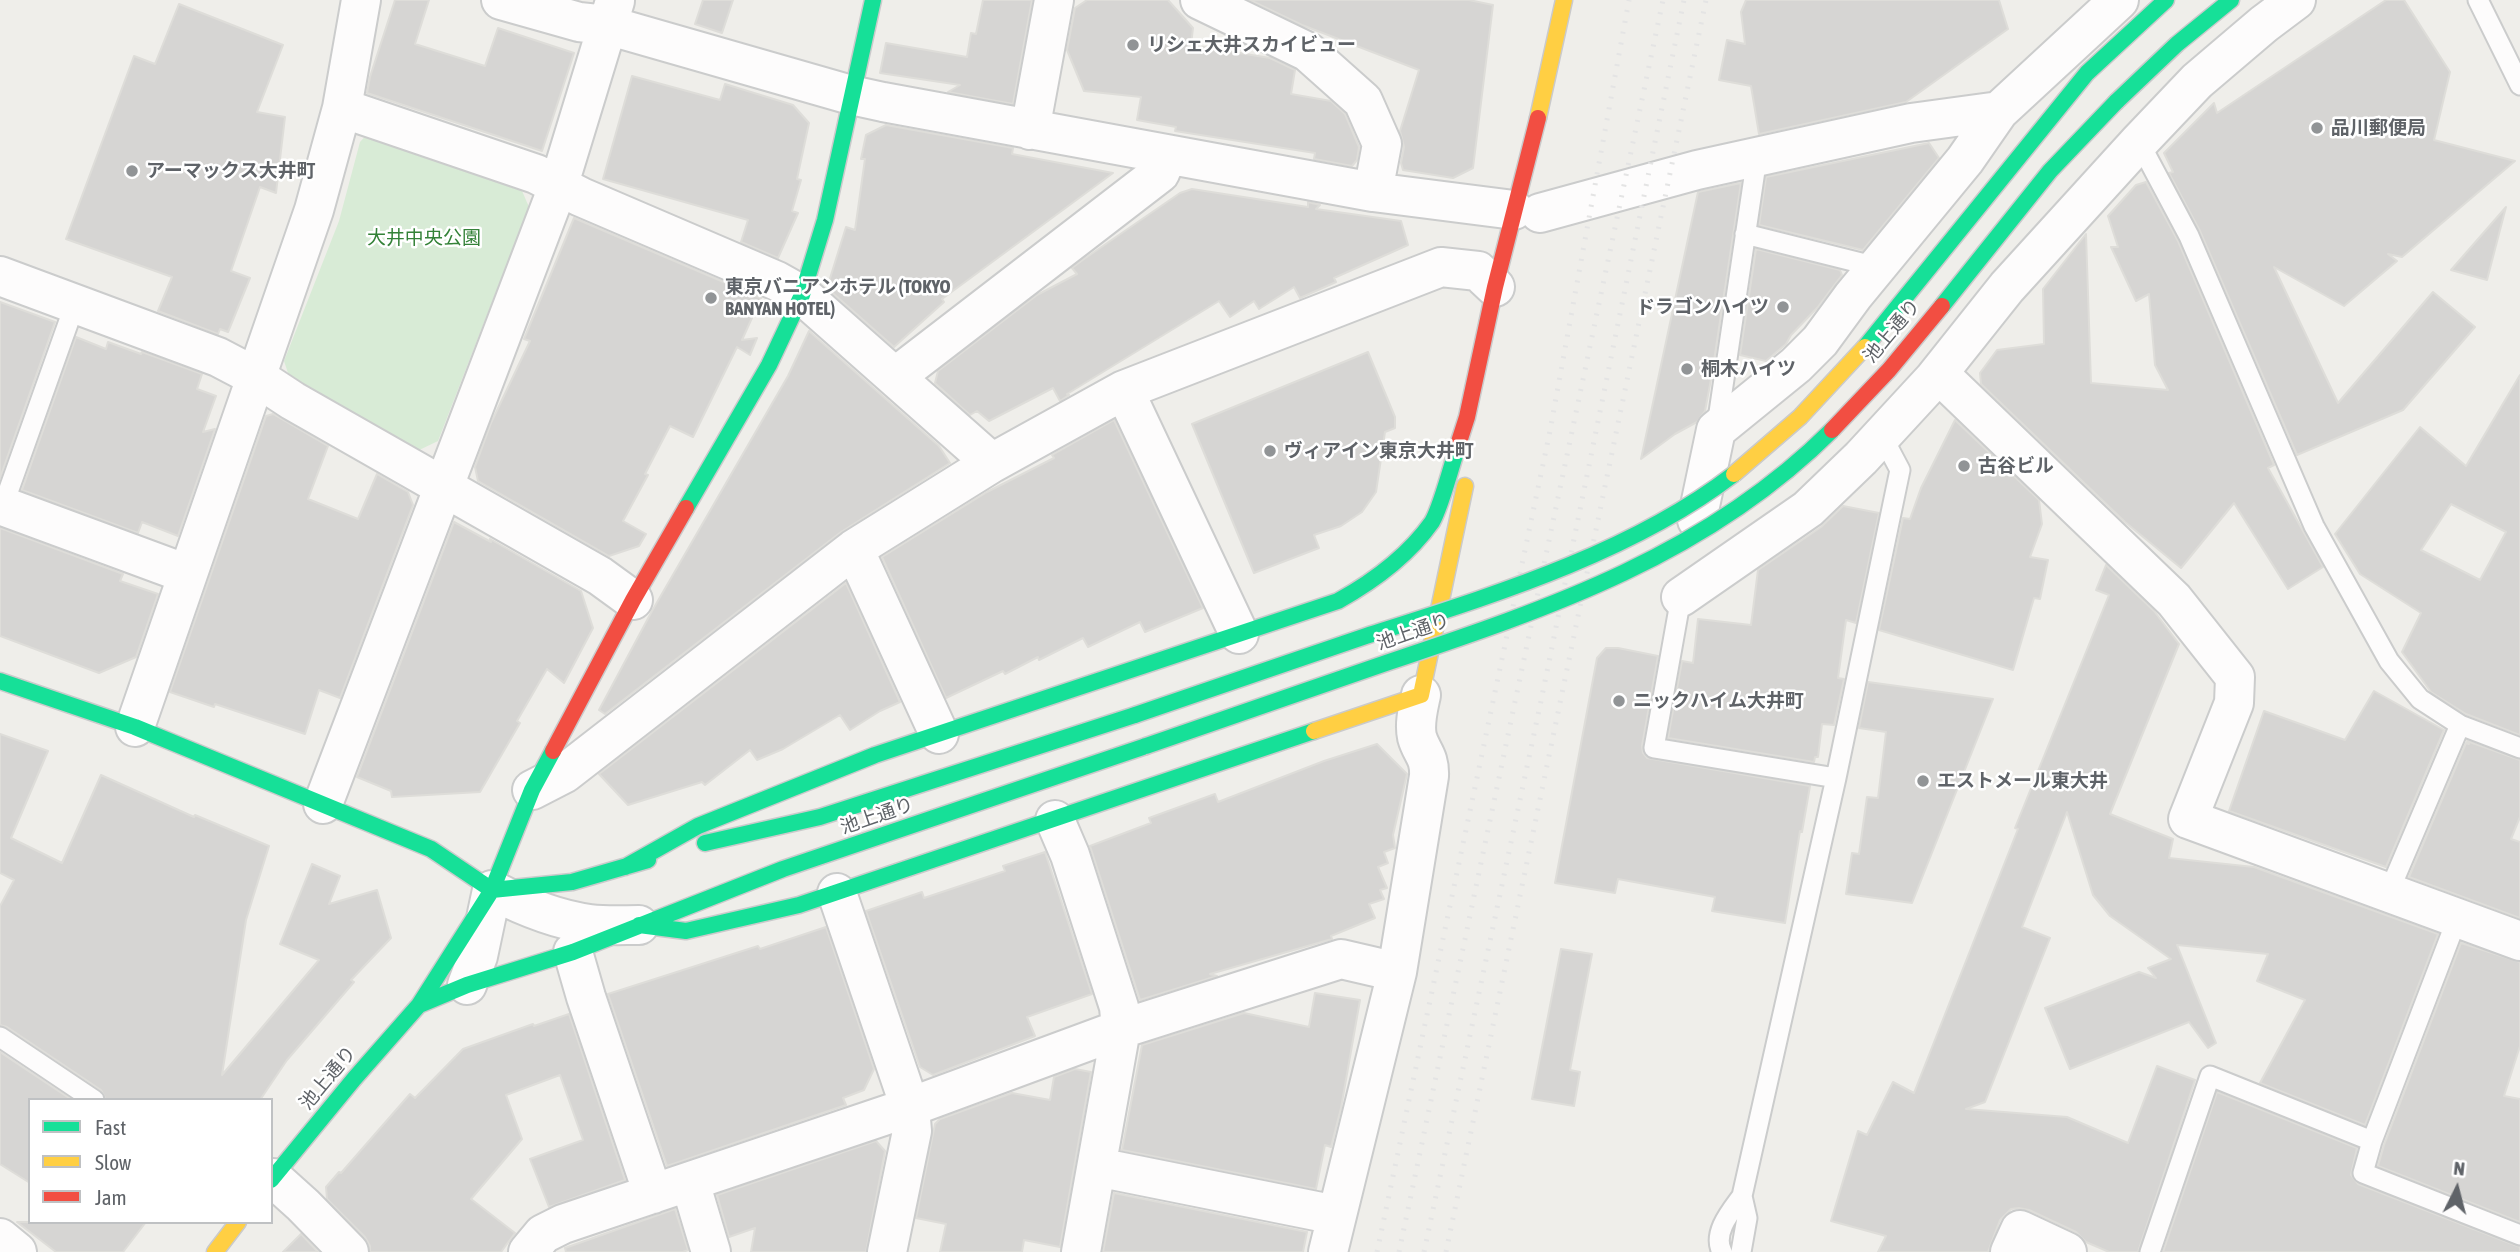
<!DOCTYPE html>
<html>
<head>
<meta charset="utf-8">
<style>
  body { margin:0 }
  #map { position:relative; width:2520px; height:1252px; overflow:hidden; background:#efeeea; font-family:"Asap Condensed",sans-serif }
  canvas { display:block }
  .legend { position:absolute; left:28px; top:1098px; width:245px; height:126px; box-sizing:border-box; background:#fff; border:2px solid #bfc1c3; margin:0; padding:9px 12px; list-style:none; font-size:21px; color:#5f6368 }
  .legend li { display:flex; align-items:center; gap:14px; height:35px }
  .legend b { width:35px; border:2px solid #bfc1c3 }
  .north { position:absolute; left:2422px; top:1154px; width:70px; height:70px; -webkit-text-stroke:5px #fff; paint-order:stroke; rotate:6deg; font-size:19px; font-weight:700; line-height:28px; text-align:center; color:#5f6368 }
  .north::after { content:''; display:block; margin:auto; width:24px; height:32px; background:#5f6368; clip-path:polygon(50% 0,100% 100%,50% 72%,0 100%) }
</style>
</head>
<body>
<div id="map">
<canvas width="2520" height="1252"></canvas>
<ul class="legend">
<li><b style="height:9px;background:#16e098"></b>Fast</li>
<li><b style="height:9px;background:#ffcf43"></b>Slow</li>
<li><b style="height:9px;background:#f24e42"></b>Jam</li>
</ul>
<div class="north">N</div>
</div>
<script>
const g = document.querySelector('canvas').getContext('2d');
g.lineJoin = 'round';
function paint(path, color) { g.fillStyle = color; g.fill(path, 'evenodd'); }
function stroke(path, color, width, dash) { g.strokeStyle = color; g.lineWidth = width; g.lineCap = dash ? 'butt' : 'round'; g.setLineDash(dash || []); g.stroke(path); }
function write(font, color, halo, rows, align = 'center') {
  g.font = font + ' "Asap Condensed","Noto Sans JP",sans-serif'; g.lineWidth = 5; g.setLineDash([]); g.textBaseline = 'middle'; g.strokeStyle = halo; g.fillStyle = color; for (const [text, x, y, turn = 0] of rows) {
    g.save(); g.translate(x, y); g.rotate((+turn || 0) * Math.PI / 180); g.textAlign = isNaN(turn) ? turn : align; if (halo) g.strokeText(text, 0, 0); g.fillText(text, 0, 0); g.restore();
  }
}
const green = new Path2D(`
  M371,130L516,177L529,207L438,441L413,453L291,382L284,361L339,221L360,142Z`);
const building = new Path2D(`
  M395,0H429L415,44L485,66L498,28L574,53L542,151L367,93L370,77Z
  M703,0H733L722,33L695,24Z
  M983,0H1032L1013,104L948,92L960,85L880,73L886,43L967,57L971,33L976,34Z
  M1087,0H1168L1193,28L1191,45L1270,58L1295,70L1291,94L1331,101L1345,114L1359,147L1357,160L1352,166L1314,159L1315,153L1175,131L1176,127L1137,120L1141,97L1084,91L1067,50L1075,8Z
  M1250,0H1469L1493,5L1473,168L1453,178L1403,170L1401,163L1404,147L1400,131L1419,70L1302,25Z
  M1746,0H1999L2008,29L1906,102L1759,134L1751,86L1719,80L1727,40L1745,44L1741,12Z
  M2386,0H2404L2450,72L2434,140L2515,161L2402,257L2388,254L2397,261L2344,306L2274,267L2338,403L2433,292L2475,327L2403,410L2297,455L2200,231L2169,173L2173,172L2164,153L2214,103L2217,113Z
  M179,4L283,45L257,112L285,117L276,193L260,187L231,271L250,278L228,332L220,329L218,334L158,311L172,277L66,239L134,56L155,64Z
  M632,76L720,100L725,84L793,105L809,123L797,179L801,180L792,211L798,213L778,258L741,242L748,220L603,179Z
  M886,125L1013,148L1012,154L1113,173L942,299L944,302L894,347L827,288L846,227L855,230L865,159H861L866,135Z
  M1929,143L1939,158L1863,250L1759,225L1766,177Z
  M2146,182L2178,241L2274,465L2268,468L2323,567L2288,589L2234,503L2181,568L2125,522L1981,384L1980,373L1997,350L2044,344L2043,289L2086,234L2091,383L2168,390L2155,365L2149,294L2136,301L2111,247H2118L2108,216L2136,185Z
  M1741,183L1712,374L1705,411L1697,422L1675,434L1641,459L1698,192Z
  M1192,189L1308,207V202L1320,205L1316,209L1401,221L1408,245L1334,278L1336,282L1300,298L1294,287L1259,309L1254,301L1230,317L1219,301L1067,394L1069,395L1060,401L1053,388L989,421L977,411L970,415L935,383L938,371L1037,295L1077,274L1072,268L1084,259L1180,193Z
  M2506,207L2487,280L2451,270Z
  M574,218L761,298L742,340L757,338L750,355L737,347L693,437L670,426L645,474L648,475L623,521L646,534L639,546L609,556L478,481L475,467L491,423L530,341L524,339Z
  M1756,249L1840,270L1842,275L1817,308L1791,335L1786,344L1766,361L1740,355Z
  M0,302L55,322L0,478Z
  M809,331L939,446L950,463L841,532L605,714L599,710L652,611L788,376Z
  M76,337L106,349L108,342L141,354L142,352L202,374L197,389L216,396L203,432L215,429L178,536L142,522L138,533L22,490Z
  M1368,352L1395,417V428L1385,432L1376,492L1362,512L1341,526L1314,535L1319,548L1254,573L1192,424Z
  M2520,375V735L2466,714L2431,692L2402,652L2421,613L2360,574L2335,534L2420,427L2466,466ZM2451,504L2506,532L2480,580L2421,550Z
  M273,414L328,446L308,499L358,519L377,474L408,492L413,505L340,698L319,690L305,734L215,704L214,707L170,692L266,416Z
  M1114,420L1203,608L1145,632L1140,622L1088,647L1083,638L1039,660L1038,657L1005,674L1003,671L946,698L882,557L987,492L1054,458L1052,455Z
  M1955,420L2039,500L2042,524L2030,557L2048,560L2040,599L2034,598L2013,670L1879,630L1903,518L1910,519L1921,488Z
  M1843,506L1879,513L1856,623L1846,620L1838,678L1844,679L1834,725L1822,724L1818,757H1815L1814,762L1668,738L1682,661L1693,663L1698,619L1751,625L1758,570L1821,527Z
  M454,522L491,542L490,539L581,591L593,628L564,683L547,669L517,721L520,723L480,792L392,797L391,791L357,777Z
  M0,528L123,574L120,581L158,594L136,657L99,673L0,636Z
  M2106,565L2154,611L2179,644L2110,814L2173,839L2169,858L2254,867L2438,934L2365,1125L2260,1083L2305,1000L2257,981L2268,954L2177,945L2216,1043L2208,1048L2189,1022L2070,1069L2045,1008L2139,972L2156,978L2148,968L2171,959L2110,916L2093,895L2067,812L2022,927L2050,938L1985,1102L1966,1109L2067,1117L2128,1143L2157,1066L2195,1080L2138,1252H2109L2086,1242L2076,1232L2029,1210L2019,1208L2011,1209L2000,1220L1988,1252H1878L1886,1236L1831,1221L1858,1131L1867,1135L1893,1082L1914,1093L2018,829L2015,828L2109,595L2096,590Z
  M846,583L900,702L880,711L850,730L840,715L783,749L757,760L750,750L705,785L702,782L628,805L599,774Z
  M1606,648H1618L1658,656L1642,746L1643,753L1647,758L1810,786L1802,832L1800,831L1785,923L1712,911L1715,897L1618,879L1615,893L1555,883L1597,658Z
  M1868,682L1993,699L1912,903L1846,894L1852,853L1859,854L1867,797L1878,798L1886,732L1859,728Z
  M2374,691L2444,730L2386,867L2229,811L2264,711L2345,740Z
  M0,734L48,751L11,838L62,863L101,775L194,817L195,815L269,846L246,920L222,1075L319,960L280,944L312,864L340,876L329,904L377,890L391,938L351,980L354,982L287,1060L260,1100H106L101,1090L7,1027L0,1025V906L14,880L0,873Z
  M2467,741L2520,760V817L2511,839L2520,842V918L2409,877L2466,743L2469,744Z
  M1377,744L1407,774L1393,835L1395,848L1384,852L1388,863L1378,867L1387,888L1380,890L1384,899L1369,904L1375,918L1331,936L1332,939L1210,974L1217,976L1140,1000L1090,846L1151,823L1149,818L1215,794L1218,802L1324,761Z
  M1045,852L1092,994L1027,1017L1035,1036L933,1075L920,1067L866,911L922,892L924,898L1005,871L1003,866Z
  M826,927L874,1069L864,1090L843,1098L846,1105L667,1166L608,994L758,946L760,949Z
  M2461,943L2520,962V1046L2504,1096L2520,1099V1222L2378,1166L2384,1145Z
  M1561,949L1592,954L1570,1070L1580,1072L1574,1106L1532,1099Z
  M1315,993L1360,1000L1341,1108L1331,1147L1325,1145L1316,1189L1122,1150L1142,1045L1244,1013L1309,1027Z
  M569,1014L625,1180L549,1207L530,1159L583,1140L560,1075L506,1095L522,1139L471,1199L515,1233L501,1252H370V1246L365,1237L327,1199L326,1187L339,1172L341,1173L410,1094L415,1098L463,1049L533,1024L534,1026Z
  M0,1052L72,1100H30V1183L0,1164Z
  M1075,1069L1091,1072L1060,1247L1024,1240L1022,1252H940L946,1224L916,1218L935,1124L940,1119L1012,1093L1050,1100L1054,1077Z
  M2217,1092L2357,1148L2351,1175L2358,1184L2520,1247V1252H2163Z
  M876,1141L885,1151L866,1252H751L755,1228L729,1237L717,1195Z
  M1114,1193L1307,1232L1303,1252H1103Z
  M675,1209L688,1250L683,1252H566L565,1248Z
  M17,1222H146L123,1252H56Z
  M301,1234L318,1252H283Z`);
const lane = new Path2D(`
  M2478,0L2520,85
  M2139,142L2189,236L2314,526L2389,661L2420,699L2460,725L2520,748
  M1745,234L1877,267
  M1717,426L1757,157
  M3,506L75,304
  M1681,597L1654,748L1836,778
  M2388,894L2460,725
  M0,1037L94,1100
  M2372,1141L2363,1173L2520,1235
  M1742,1196L1836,778L1900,470L1881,434
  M1722,1252C1712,1233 1731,1211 1742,1196L1747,1218L1741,1252
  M2150,1252L2210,1076L2372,1141L2457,919`);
const street = new Path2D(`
  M501,0L579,22L607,25L851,95L883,102L1373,192L1514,210
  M1200,0L1308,52L1363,101L1382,144L1373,192
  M342,108L536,174L581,197L777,281L802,295L992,463
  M1030,130L1054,0
  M1540,213L1697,170L1911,123L1999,111
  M0,276L218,357L258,378L293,401L600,576L633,600
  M1939,374L2174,600L2235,677L2234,703L2188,819L2520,941
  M895,377L1160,173L1167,156
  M1124,390L1239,634
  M0,505L187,574
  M1697,520L1716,430L1796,365L1820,341L1853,296L1965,160L1999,111L2119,0
  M854,549L939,734
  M1681,597L1808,509L1861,458L1933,380L2007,287L2139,142L2197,81L2264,24L2296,0
  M135,727L314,210L342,108L361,0
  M532,790L565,773L854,549L992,463L1124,390L1441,267L1478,271L1495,287
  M323,804L559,184L615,1
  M1055,820L1070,855L1119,1007L1121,1029L1081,1252
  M837,893L910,1107L912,1131L887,1252
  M573,952L586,997L653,1194
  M467,985L478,956L492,890C523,906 556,920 590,924C606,926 623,925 639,925
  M1097,1167L1336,1215
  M273,1178L303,1205L349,1252
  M690,1182L711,1252
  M0,1238L17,1252
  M528,1252L543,1234L563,1224L910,1107L1121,1029L1341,959L1397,972
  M1328,1252L1397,972L1429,776C1430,756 1421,752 1417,737C1414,723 1418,709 1421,695
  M2010,1252L2020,1230L2067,1252`);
const fast = new Path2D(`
  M2116,102L2177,44L2231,0
  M1865,347L2087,73L2166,0
  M686,508L769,365L802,295L825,220L873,0
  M0,681L135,727L431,849L492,890
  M705,843L820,817L1135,715
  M625,867L698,826L875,755L1338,601C1374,581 1408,556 1432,522C1441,507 1452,464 1458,445
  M492,890L572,882L648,860
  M639,925L686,931L799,905L1314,731
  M419,1005L467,985L573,952L783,869L1146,746
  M271,1180L354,1079L419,1005L492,890L532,790L553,751`);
const slow = new Path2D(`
  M1538,118L1564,0
  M1314,731L1421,695L1465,486
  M215,1252L238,1222`);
const jam = new Path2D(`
  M1458,445L1467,417L1495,287L1538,118
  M553,751L633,600L686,508`);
const rail = new Path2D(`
  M1377,1252L1549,436L1629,0
  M1399,1252L1663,0
  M1424,1252L1541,701L1684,0
  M1446,1252L1706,0`);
const fastBridge = new Path2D(`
  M1942,306L2050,171L2116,102
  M1135,715C1212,689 1289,662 1366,636C1490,596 1630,554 1734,474
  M1146,746C1226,718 1306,690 1386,663C1550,608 1707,555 1832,430`);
const slowBridge = new Path2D(`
  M1734,474L1800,417L1865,347`);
const jamBridge = new Path2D(`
  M1832,430L1889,370L1942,306`);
const markers = [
  [1133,45,7,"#919496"],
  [2317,128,7,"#919496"],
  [132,171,7,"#919496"],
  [711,298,7,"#919496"],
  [1783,307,7,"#919496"],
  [1687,369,7,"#919496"],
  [1270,451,7,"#919496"],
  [1964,466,7,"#919496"],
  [1619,701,7,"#919496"],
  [1923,781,7,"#919496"]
];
const poiNames = [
  ["リシェ大井スカイビュー",1147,45],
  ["品川郵便局",2331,128],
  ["アーマックス大井町",146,171],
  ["東京バニアンホテル (TOKYO",725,287],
  ["BANYAN HOTEL)",725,309],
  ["ドラゴンハイツ",1769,307,"right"],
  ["桐木ハイツ",1701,369],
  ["ヴィアイン東京大井町",1284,451],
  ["古谷ビル",1978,466],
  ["ニックハイム大井町",1633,701],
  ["エストメール東大井",1937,781]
];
const parkNames = [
  ["大井中央公園",424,238]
];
const streetNames = [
  ["池上通り",1892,331,-50],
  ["池上通り",1413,632,-19],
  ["池上通り",877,816,-19],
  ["池上通り",328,1078,-50]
];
paint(green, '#d8ebd6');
paint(building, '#d6d5d3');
stroke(building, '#deddd9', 2);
stroke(lane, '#cbcccc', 23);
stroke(street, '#cbcccc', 42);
stroke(fast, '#cacacb', 19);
stroke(slow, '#cacacb', 19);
stroke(jam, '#cacacb', 19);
stroke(lane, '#fdfcfc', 19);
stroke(street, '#fdfcfc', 38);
stroke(fast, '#16e098', 16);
stroke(slow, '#ffcf43', 16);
stroke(jam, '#f24e42', 16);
stroke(rail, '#e4e4e4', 5, [2, 9]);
stroke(fastBridge, '#cacacb', 19, []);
stroke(slowBridge, '#cacacb', 19, []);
stroke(jamBridge, '#cacacb', 19, []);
stroke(fastBridge, '#16e098', 16);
stroke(slowBridge, '#ffcf43', 16);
stroke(jamBridge, '#f24e42', 16);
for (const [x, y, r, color] of markers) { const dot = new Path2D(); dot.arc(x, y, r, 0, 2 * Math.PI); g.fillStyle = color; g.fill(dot); stroke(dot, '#fff', 2.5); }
write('bold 19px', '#5f6368', '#fff', poiNames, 'left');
write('19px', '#348238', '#fff', parkNames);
write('19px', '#5f6368', '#fff', streetNames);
</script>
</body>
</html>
